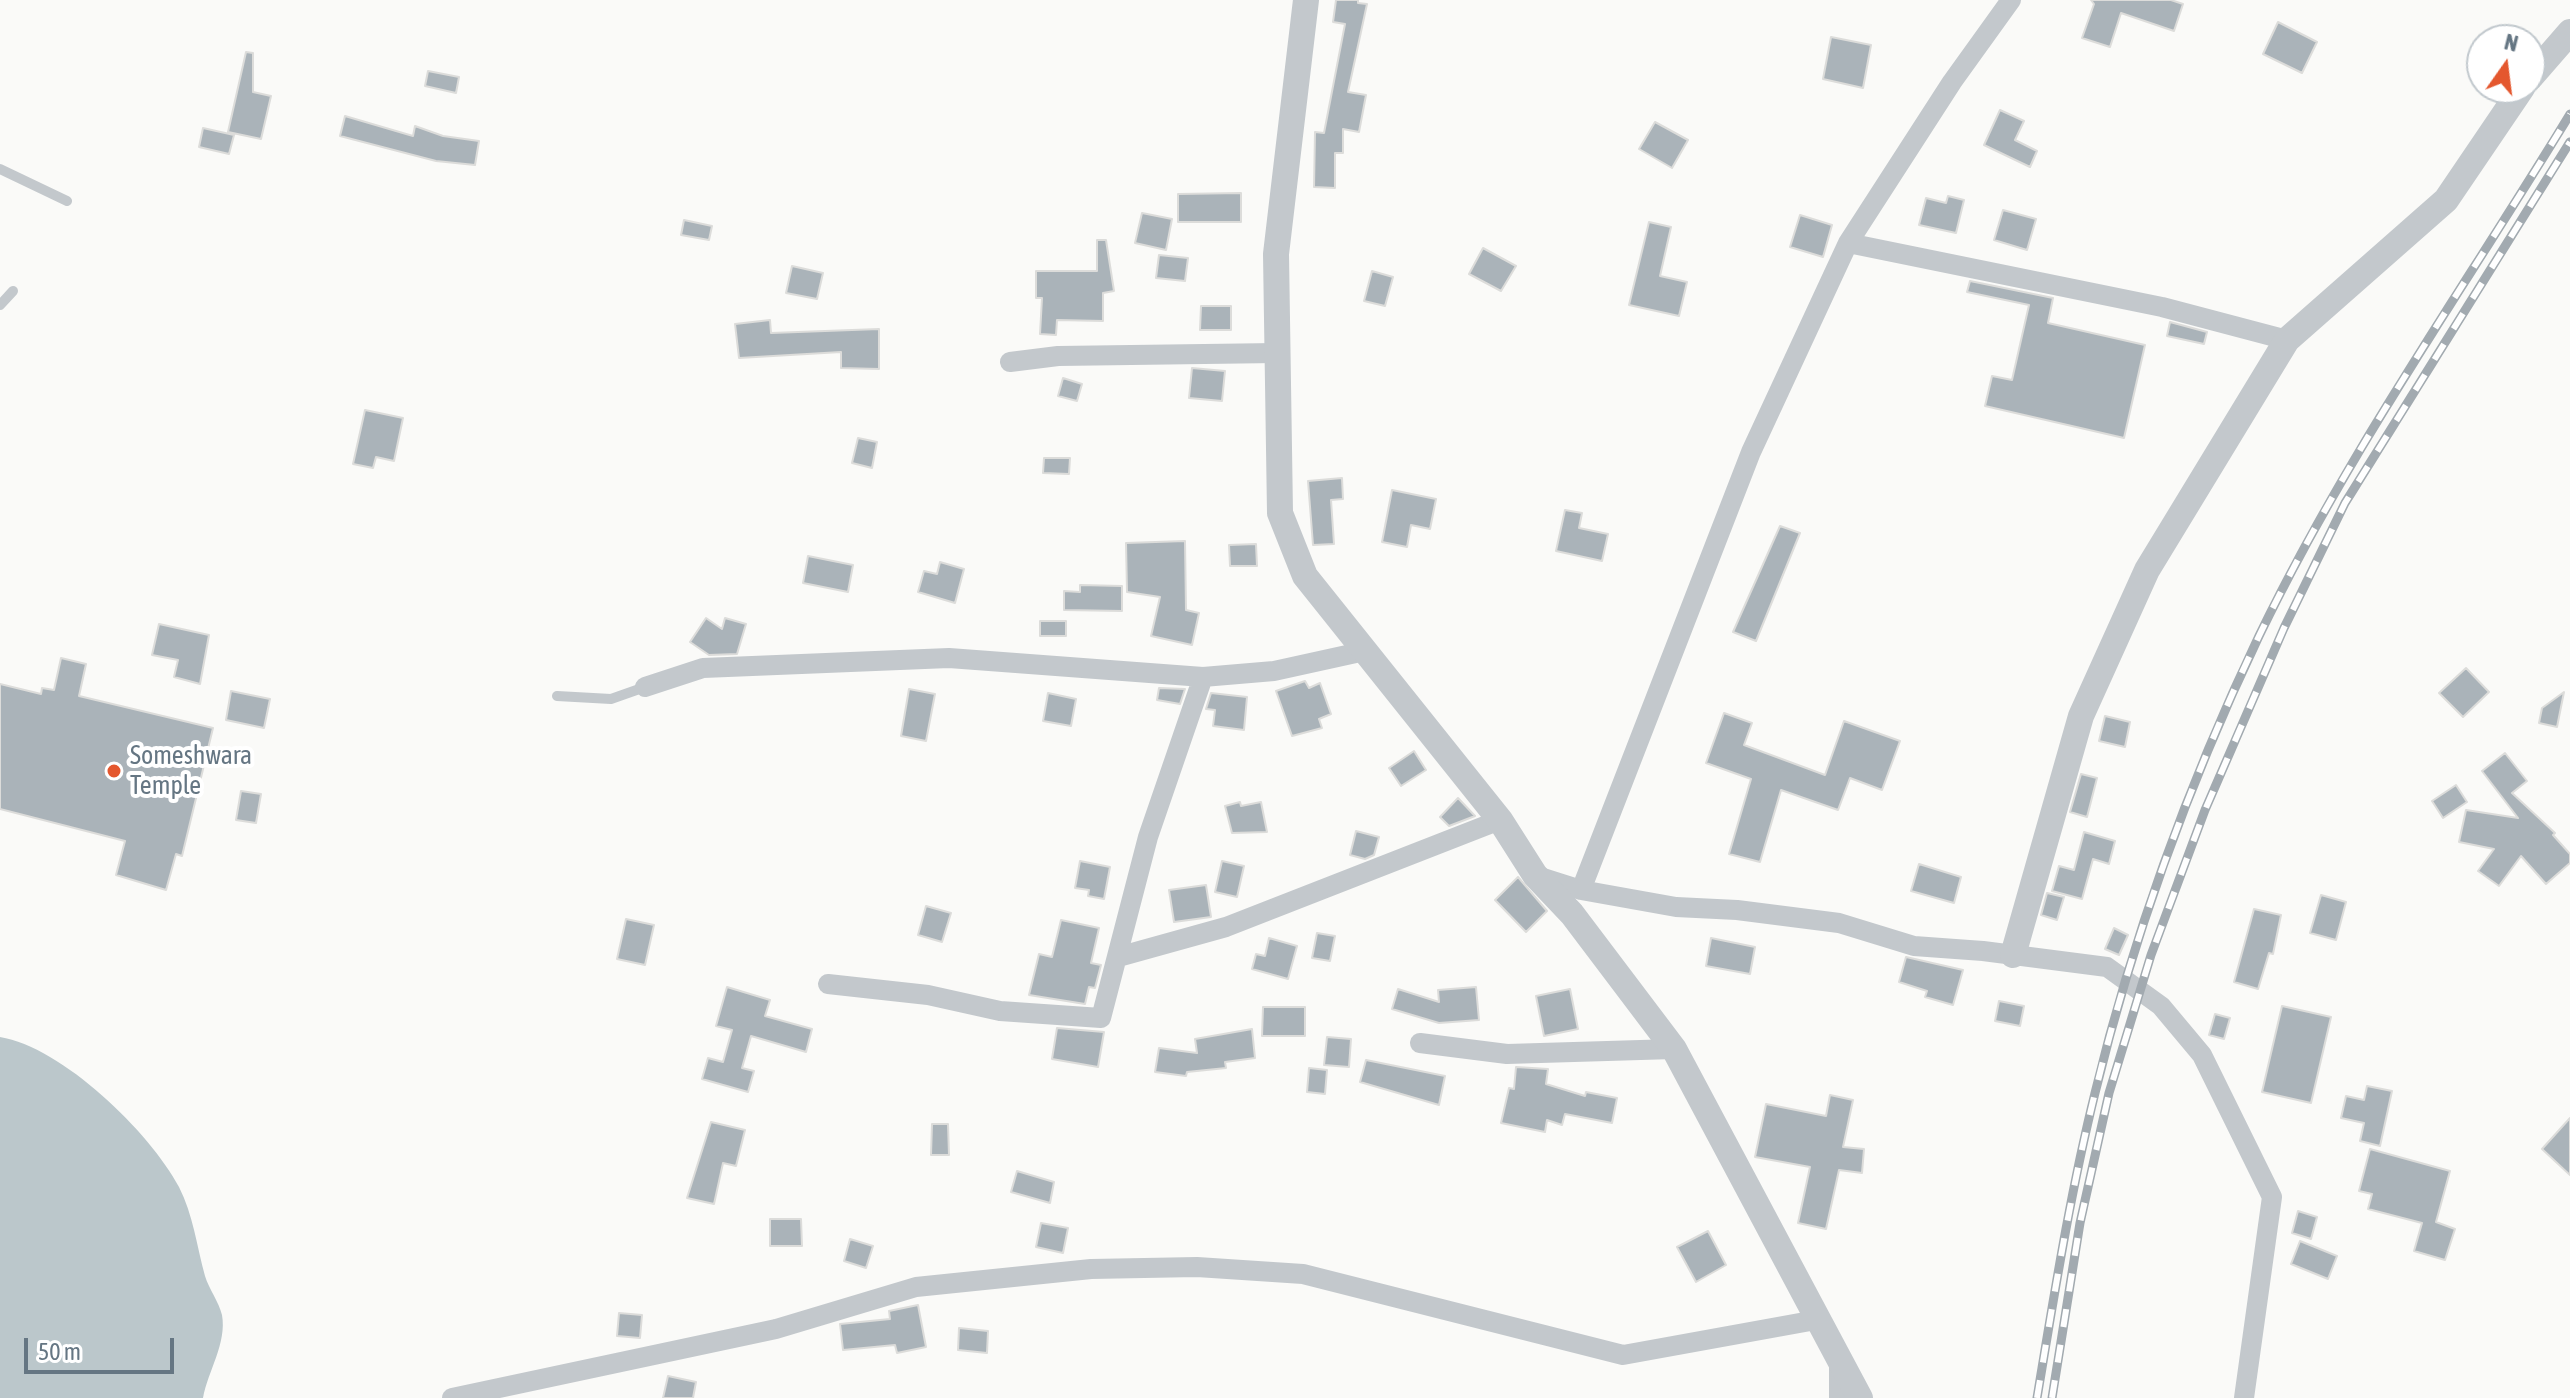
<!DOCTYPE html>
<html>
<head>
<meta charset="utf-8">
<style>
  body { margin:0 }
  #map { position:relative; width:2570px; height:1398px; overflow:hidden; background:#fafaf8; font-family:"Asap Condensed",sans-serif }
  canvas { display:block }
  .north { position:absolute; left:2466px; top:24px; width:80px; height:80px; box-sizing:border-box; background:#fff; border:2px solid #c1c8cd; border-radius:50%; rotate:14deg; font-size:22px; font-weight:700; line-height:32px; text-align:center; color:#657683 }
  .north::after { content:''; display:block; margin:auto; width:28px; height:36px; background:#e4572e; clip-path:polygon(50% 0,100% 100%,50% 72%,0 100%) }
  .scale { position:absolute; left:24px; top:1338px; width:150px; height:36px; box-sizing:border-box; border:4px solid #657683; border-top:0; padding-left:10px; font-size:24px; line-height:28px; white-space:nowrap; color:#657683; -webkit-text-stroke:6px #fff; paint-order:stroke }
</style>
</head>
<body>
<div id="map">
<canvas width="2570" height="1398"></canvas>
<div class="north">N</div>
<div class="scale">50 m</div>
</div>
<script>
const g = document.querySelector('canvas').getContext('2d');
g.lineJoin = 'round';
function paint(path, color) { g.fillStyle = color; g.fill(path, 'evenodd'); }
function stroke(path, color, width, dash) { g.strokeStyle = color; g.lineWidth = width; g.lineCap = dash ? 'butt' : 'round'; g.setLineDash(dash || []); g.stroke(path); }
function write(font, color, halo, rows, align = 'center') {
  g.font = font + ' "Asap Condensed",sans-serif'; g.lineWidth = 8; g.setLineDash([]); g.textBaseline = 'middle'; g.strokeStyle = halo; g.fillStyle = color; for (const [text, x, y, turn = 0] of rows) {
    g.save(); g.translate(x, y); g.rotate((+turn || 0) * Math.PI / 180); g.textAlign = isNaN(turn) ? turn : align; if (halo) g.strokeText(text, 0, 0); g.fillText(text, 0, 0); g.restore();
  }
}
const water = new Path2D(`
  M0,1037C62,1047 150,1132 179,1187C193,1214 197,1247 205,1276C209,1289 219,1302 222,1315C227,1343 208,1371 203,1398H0Z`);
const building = new Path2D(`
  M1336,0H1358V3L1367,4L1348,92L1366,95L1359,132L1343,129V153H1335V188L1314,187L1315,132L1324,133L1345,24L1333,22Z
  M2091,0H2171L2183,4L2174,31L2121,13L2110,47L2082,38L2094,4Z
  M2278,22L2317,42L2302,73L2263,54Z
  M1831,37L1871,45L1863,88L1823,79Z
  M246,52L253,53V92L271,96L261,139L228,132Z
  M428,71L459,77L456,93L425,86Z
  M2000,110L2024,121L2015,140L2037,151L2030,167L1984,145Z
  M345,116L413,136L415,126L443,136L479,141L475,165L436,161L340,136Z
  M1655,122L1688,140L1672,168L1639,149Z
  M203,128L234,135L229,154L199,147Z
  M1241,193V222H1178V194Z
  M1948,196L1964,200L1956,233L1919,225L1926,198L1946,203Z
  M2003,210L2036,219L2027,250L1994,240Z
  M1142,213L1172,219L1166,250L1135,243Z
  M1800,215L1832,225L1823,257L1790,247Z
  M684,220L712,226L709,240L681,235Z
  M1649,222L1671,227L1660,276L1687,282L1679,316L1629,305Z
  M1097,240H1106L1114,291L1103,293V321L1057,320L1056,335L1040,334L1042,298H1036V271H1097Z
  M1483,248L1516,266L1501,291L1469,274Z
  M1159,255L1188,258L1185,281L1156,278Z
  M792,266L823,273L817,299L786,293Z
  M1372,271L1393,277L1385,306L1364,301Z
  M1970,281L2053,298L2048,323L2145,345L2124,438L1985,406L1992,376L2012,380L2029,305L1967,292Z
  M1201,306H1231V330H1200Z
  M770,320L771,333L879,329V369L841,368V352L739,358L735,324Z
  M2170,322L2207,332L2204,344L2167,336Z
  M1192,368L1225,371L1222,401L1189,398Z
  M1063,378L1082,384L1077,401L1058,396Z
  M365,410L403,418L394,461L376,457L373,468L353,464Z
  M858,438L877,442L872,468L852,463Z
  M1044,458H1070L1069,474L1043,473Z
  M1342,478L1343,499L1331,500L1334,544L1313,545L1308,481Z
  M1392,490L1436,499L1430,529L1411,525L1407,547L1382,542Z
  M1565,510L1582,513L1579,528L1608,534L1602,561L1556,551Z
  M1780,526L1800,533L1756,641L1733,632Z
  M1185,541L1186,610L1199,613L1192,645L1151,636L1160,597L1127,592L1126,543Z
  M1256,544L1257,566H1230L1229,545Z
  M808,556L853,565L848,592L803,583Z
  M940,562L964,569L955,603L918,592L924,571L937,574Z
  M1080,585L1122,586V611L1064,610V591L1080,592Z
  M706,618L722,629L725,618L746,624L737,654L709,655L690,642Z
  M1040,621H1066V636H1040Z
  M159,624L209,635L200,684L174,677L178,660L152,655Z
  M61,658L86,664L79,696L213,728L182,856L176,854L166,890L116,875L125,841L0,809V684L41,694L42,688L54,690Z
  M2466,668L2489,692L2463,717L2439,693Z
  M1305,681L1309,688L1320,683L1331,714L1319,719L1322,728L1292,736L1276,691Z
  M1159,688L1185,689L1180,704L1157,700Z
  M909,689L935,694L926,741L901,736Z
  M231,691L270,699L264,728L226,720Z
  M2564,692L2557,727L2539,723L2542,708Z
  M1048,693L1076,699L1071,726L1043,721Z
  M1211,693L1247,697L1244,730L1213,726L1215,710L1206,709Z
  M1724,713L1752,723L1744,745L1825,775L1844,721L1900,741L1882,790L1850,778L1838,810L1781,790L1760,862L1729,854L1751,779L1706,763Z
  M2105,716L2130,722L2125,747L2099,741Z
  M1414,751L1426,770L1401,786L1389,768Z
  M2505,753L2527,781L2512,793L2555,833L2553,835L2570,854V863L2546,884L2521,856L2499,886L2478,871L2494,849L2459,842L2466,810L2518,818L2482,771Z
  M2081,774L2097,778L2087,817L2070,812Z
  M2456,785L2467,802L2443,818L2432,801Z
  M241,791L261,794L256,823L236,820Z
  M1458,798L1475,816L1449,826L1440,817Z
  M1240,802L1241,806L1261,802L1267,832L1232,833L1225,806Z
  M1356,831L1379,837L1374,855L1365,859L1350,855Z
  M2084,832L2115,841L2109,864L2093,859L2082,899L2052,891L2059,866L2074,870Z
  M1080,861L1110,867L1104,899L1088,896L1089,890L1075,888Z
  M1222,861L1244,866L1237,897L1215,892Z
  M1919,864L1961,877L1954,903L1911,891Z
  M1518,877L1547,911L1526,932L1495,900Z
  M1206,885L1211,917L1174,922L1169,890Z
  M2047,893L2064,897L2057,920L2041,915Z
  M2321,895L2346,902L2336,940L2310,933Z
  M926,906L951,913L942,942L918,935Z
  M2254,909L2281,915L2273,954L2269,953L2258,989L2234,982Z
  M626,919L654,925L645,965L617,959Z
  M1061,920L1099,928L1091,963L1101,965L1095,988L1089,987L1085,1004L1029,995L1039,954L1052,957Z
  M2114,928L2128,935L2119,955L2105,949Z
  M1317,933L1335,936L1330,961L1312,958Z
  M1269,938L1297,946L1288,979L1252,969L1256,954L1265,956Z
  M1711,938L1755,947L1750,974L1706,966Z
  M1906,957L1963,970L1953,1005L1925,997L1927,991L1899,982Z
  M727,987L770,1000L765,1016L812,1029L806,1052L751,1036L742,1068L754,1071L748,1092L702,1079L708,1058L723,1062L732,1030L716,1026Z
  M1476,987L1479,1020L1439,1023L1392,1009L1398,989L1439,1002L1438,990Z
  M1570,989L1578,1029L1544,1036L1536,996Z
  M1999,1001L2024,1006L2020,1026L1995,1021Z
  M2282,1006L2331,1017L2311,1103L2262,1092Z
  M1263,1007H1305V1036H1262Z
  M2215,1014L2230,1018L2224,1039L2209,1035Z
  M1057,1028L1104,1032L1098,1067L1052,1059Z
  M1252,1029L1255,1058L1225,1062L1226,1068L1187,1072L1186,1076L1155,1072L1159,1048L1197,1053L1195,1039Z
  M1327,1037L1351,1039L1349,1067L1324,1065Z
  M1366,1060L1445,1076L1439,1105L1360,1082Z
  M1516,1067L1548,1069L1546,1084L1585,1096L1586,1092L1617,1098L1612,1123L1565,1114L1562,1125L1547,1120L1545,1132L1501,1123L1509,1088L1514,1089Z
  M1309,1068L1327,1070L1325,1094L1307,1092Z
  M2367,1086L2392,1091L2380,1146L2360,1141L2364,1123L2341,1118L2346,1096L2364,1100Z
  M1830,1095L1853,1100L1843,1147L1864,1149L1862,1173L1839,1170L1826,1229L1798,1223L1810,1167L1755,1157L1766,1104L1826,1116Z
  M2570,1118V1175L2542,1149Z
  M711,1122L745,1130L736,1166L723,1163L714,1204L687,1198Z
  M932,1124H948L949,1155H931Z
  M2370,1149L2450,1171L2436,1222L2455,1229L2445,1260L2414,1251L2422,1223L2368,1209L2372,1194L2359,1191Z
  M1017,1171L1054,1182L1050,1203L1011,1192Z
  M2298,1211L2317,1217L2311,1239L2292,1233Z
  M770,1219H801L802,1246H770Z
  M1041,1223L1068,1228L1063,1253L1036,1247Z
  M1708,1231L1726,1265L1696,1282L1677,1247Z
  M850,1239L873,1246L866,1268L844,1261Z
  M2300,1241L2337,1256L2328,1279L2291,1264Z
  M918,1305L926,1347L897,1353L895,1345L843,1350L840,1324L890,1319L889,1311Z
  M619,1313L642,1315L640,1338L617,1336Z
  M959,1328L988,1331L987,1353L958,1350Z
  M668,1376L696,1382L693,1398H663Z`);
const service = new Path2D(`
  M0,169L67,201
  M0,305L13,291
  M557,696L611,699L645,687`);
const minor = new Path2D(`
  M1848,243L2162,307L2287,340
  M1010,362L1058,356L1277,353
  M645,687L703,668L949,658L1203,677L1274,671L1365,651
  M1537,876L1581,890L1676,907L1737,910L1839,923L1914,946L1983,951L2107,967L2161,1006L2202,1055L2272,1197L2244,1398
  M1581,890L1751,452L1848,243L1952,82L2011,0
  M1118,957L1226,927L1500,820
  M828,984L928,995L1000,1011L1101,1018L1148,837L1203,677
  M1420,1043L1507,1054L1674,1049
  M452,1398L776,1329L916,1287L1091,1269L1197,1267L1303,1274L1623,1355L1816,1320
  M1839,1398V1362`);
const tertiary = new Path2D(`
  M1306,0L1276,254L1280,513L1305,576L1500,820L1535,875L1572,914L1674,1049L1860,1398
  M2530,78L2570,32
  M2013,955L2081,716L2147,570L2287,340L2446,200L2522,88`);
const rail = new Path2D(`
  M2037,1398C2054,1296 2070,1194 2095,1093C2133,936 2190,781 2259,636C2347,453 2465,287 2570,114
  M2052,1398L2080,1223L2109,1093L2151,955L2205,810L2284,628L2345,503L2570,142`);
const markers = [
  [114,771,8,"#e4572e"]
];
const poiNames = [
  ["Someshwara",130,756],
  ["Temple",130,786]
];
paint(water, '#bbc7cb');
paint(building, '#aab3b9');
stroke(building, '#dcdcda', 2);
stroke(service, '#c3c8cc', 10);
stroke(minor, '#c3c8cc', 20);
stroke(tertiary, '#c3c8cc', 26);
stroke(rail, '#a2aab0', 9);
stroke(rail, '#fff', 6, [18]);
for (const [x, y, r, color] of markers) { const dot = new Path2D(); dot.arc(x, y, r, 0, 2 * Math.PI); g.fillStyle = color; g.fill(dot); stroke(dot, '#fff', 3); }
write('26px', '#657683', '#fff', poiNames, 'left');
</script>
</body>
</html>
